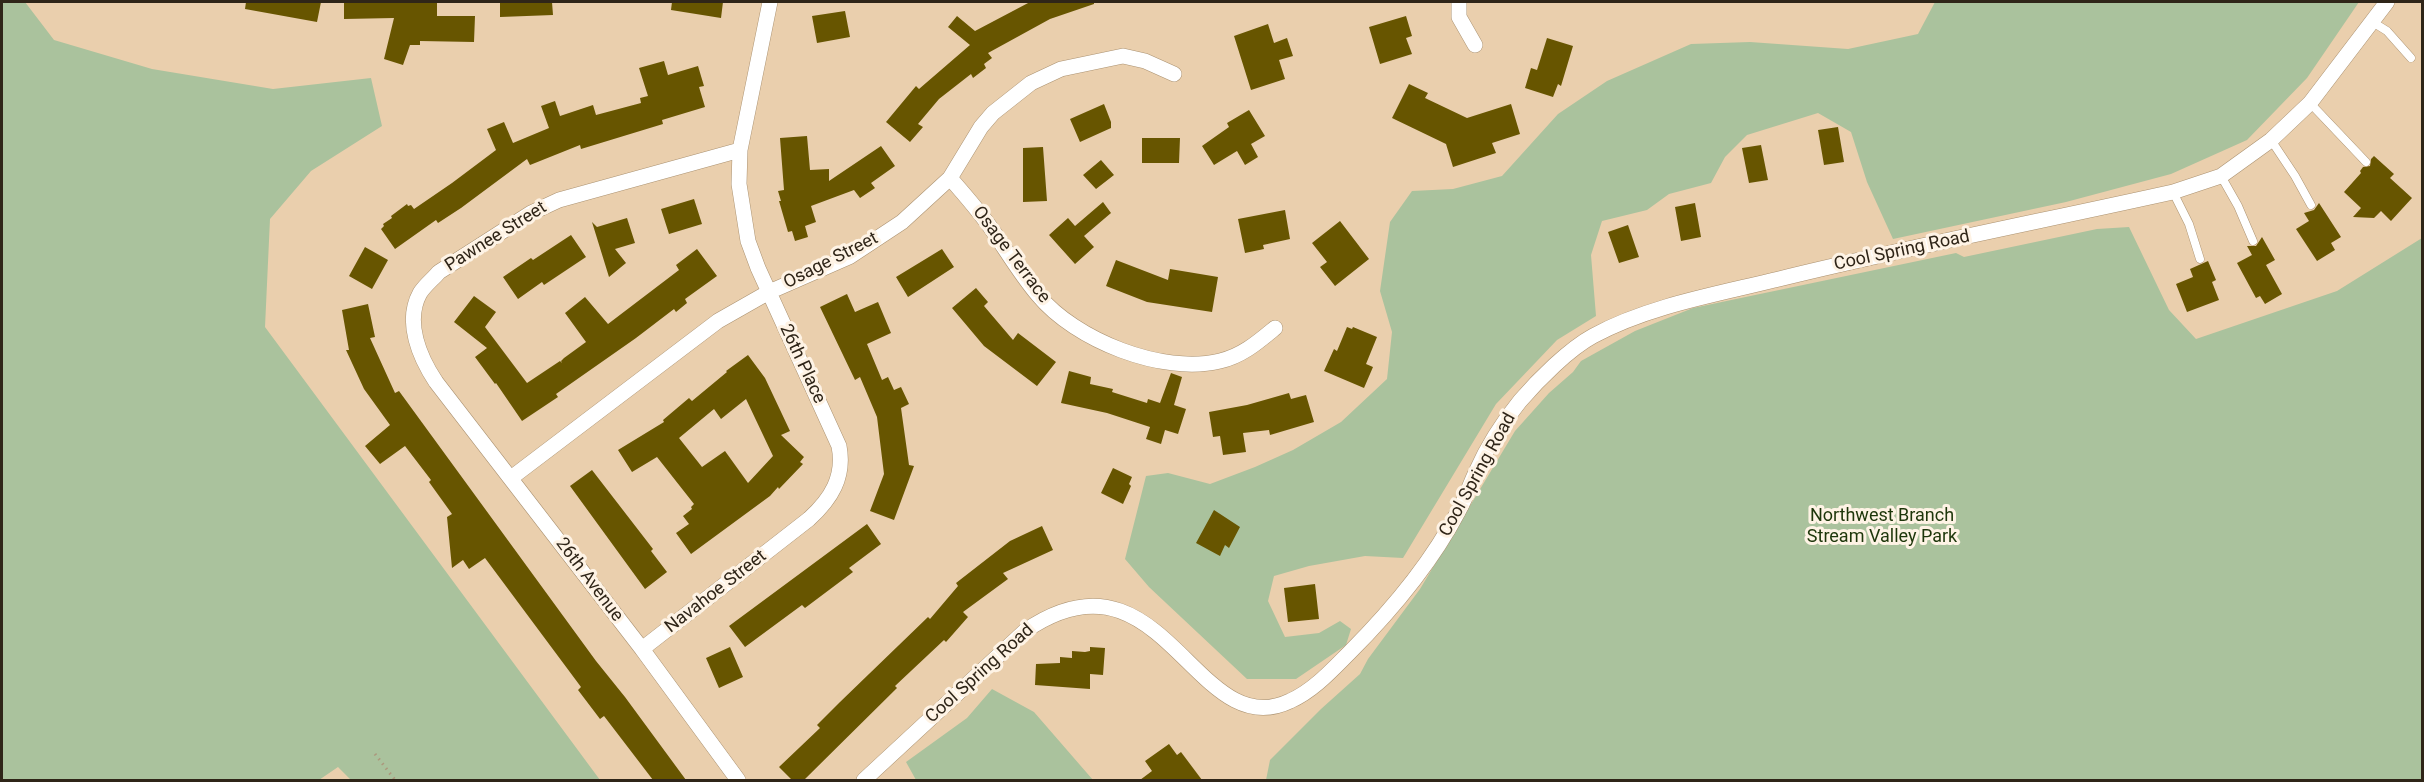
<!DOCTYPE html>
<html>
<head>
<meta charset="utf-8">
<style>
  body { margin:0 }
  #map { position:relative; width:2424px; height:782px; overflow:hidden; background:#eacfad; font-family:Roboto,sans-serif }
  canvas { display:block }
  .frame { position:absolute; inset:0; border:3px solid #2f2518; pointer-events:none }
</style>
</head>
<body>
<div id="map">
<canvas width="2424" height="782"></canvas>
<div class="frame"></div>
</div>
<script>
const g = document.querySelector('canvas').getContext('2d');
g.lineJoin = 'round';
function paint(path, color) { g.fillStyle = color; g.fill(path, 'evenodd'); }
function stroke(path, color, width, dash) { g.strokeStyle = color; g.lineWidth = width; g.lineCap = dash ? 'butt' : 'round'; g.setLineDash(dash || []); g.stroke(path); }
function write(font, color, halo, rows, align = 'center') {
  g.font = font + ' Roboto,sans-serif'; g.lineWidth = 6; g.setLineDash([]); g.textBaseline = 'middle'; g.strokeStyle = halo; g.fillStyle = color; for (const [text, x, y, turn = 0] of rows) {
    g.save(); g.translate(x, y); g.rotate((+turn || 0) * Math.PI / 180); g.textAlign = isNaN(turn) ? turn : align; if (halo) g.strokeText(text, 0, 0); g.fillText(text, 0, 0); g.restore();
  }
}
const green = new Path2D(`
  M2,2H25L54,40L152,69L273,89L371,78L382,126L311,171L270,219L265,327L600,780H351L338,767L319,780H2Z
  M1935,2H2359L2307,78L2247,140L2171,174L2066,202L1893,239L1867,182L1851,132L1818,113L1747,135L1725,157L1711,183L1669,194L1647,210L1602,221L1591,255L1596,316L1557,340L1496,404L1403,558L1365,556L1309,566L1274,576L1268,601L1285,637L1319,633L1340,621L1351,629L1346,645L1296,679H1247L1149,587L1125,559L1146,476L1168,473L1210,484L1255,467L1293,450L1341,422L1387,379L1392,332L1380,291L1390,222L1412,191L1453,189L1502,176L1558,114L1607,81L1691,44L1750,42L1848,49L1918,34Z
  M2129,227L2169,310L2196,339L2337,291L2422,238V780H1266L1270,760L1321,709L1360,674L1368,659L1420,589L1515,431L1549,393L1573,372L1581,361L1635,331L1693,308L1956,253L1964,257L2097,229Z
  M992,689L1034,712L1093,780H916L906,762L967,718Z`);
const building = new Path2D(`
  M246,2H321L317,22L245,9Z
  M344,2H437V16H475L474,42L420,41V45H410L403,65L384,59L394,18L344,19Z
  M500,2H552L553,15L500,17Z
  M672,2H723L721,18L671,10Z
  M1030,2H1094V4L1050,19L988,53L992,58L984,64L986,68L973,78L971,74L939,99L918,124L923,127L910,142L886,122L916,86L919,89L970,45L948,27L957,16L975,31Z
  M845,11L850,37L817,43L812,16Z
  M1406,16L1412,36L1406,38L1412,54L1380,64L1369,27Z
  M1268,24L1274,43L1287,38L1293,56L1279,60L1285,79L1251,90L1234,36Z
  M1547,38L1573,46L1561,86L1558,84L1553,97L1525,88L1531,68L1537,70Z
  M664,61L668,75L698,66L704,86L699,87L705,107L662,120L663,124L581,149L580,145L530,165L527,159L461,208L438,223L436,220L395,249L381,229L384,226L383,224L392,218L391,216L407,204L408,206L411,205L414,209L452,183L496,150L487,129L504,122L513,143L549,128L541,106L555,101L560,116L593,105L596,115L641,103L640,98L648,96L639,68Z
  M1409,84L1428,93L1425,98L1467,118L1511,104L1520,134L1492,143L1496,153L1453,167L1446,144L1392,118Z
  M1104,104L1111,122V128L1080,142L1070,119Z
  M1249,110L1265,136L1251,144L1258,157L1245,165L1237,151L1214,165L1202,146L1229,127L1227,123Z
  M1838,127L1844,162L1824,165L1818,130Z
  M807,136L810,170L829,169V181L881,146L895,166L871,183L875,188L860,198L854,190L811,206L816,222L805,226L808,237L795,241L792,231L788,232L779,201H781L778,191L784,190L780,138Z
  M1142,138H1180L1179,163H1142Z
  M1761,145L1768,180L1749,183L1742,148Z
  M1043,147L1047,201L1023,202V148Z
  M2374,156L2394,174L2390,178L2412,198L2391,221L2381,211L2374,218L2353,217L2361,208L2344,192L2361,173L2360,171L2363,167L2370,166L2371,159Z
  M1101,160L1114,175L1096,189L1083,175Z
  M694,199L702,224L669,234L661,209Z
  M1103,202L1111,213L1084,236L1094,247L1075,264L1049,235L1068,218L1075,226Z
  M1695,203L1701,237L1681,241L1675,207Z
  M2319,203L2341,237L2331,243L2335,250L2317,261L2296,229L2309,221L2304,213L2314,210Z
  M1285,210L1290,239L1263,245L1264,249L1245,253L1238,219Z
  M627,218L635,243L615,249L626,263L609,277L592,222L597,227Z
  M1340,221L1369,259L1335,286L1320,267L1327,262L1312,243Z
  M1628,225L1639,257L1619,263L1608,232Z
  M571,235L586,257L544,285L542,282L518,299L503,277L531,258L533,260Z
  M2262,237L2275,260L2266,265L2282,294L2265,304L2260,296L2256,298L2237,263L2252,255L2247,246H2256Z
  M365,247L388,260L372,289L349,276Z
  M697,249L717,276L685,299L687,303L676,312L674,309L636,338L556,394L558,397L522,421L496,383L495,384L475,357L487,348L454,322L474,296L496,312L485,327L527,383L560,361L562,363L561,361L564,358L586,342L565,313L585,297L608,324L679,270L676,265Z
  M942,249L954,267L908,297L896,277Z
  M1116,260L1168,280L1170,269L1218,277L1212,312L1147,302L1106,286Z
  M2208,261L2216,280L2212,282L2219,300L2187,312L2176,284L2193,277L2190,269Z
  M976,288L988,302L984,306L1013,340L1018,333L1056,362L1037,386L984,346L952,308Z
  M847,294L855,312L878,302L891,333L867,344L882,380L888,377L894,390L901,387L909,404L901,408L909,465L914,466L894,520L870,511L884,474L877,417L860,377L855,380L820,307Z
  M368,304L375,337L370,338L395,393L399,391L596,661L625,697L686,780H653L604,716L600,719L578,690L581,687L485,558L469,569L463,560L452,568L447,517L452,514L429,482L431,480L405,446L380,464L365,446L390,425L364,389L346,350H349L342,310Z
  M1347,327L1352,329L1353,327L1377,337L1366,364L1373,367L1364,388L1324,371L1334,349L1337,351Z
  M748,355L765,378L790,431L781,435L804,457L800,462L803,464L779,489L778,487L770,496L691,554L676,533L689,524L683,516L692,509L691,507L694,504L657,457L632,472L618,450L664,422L663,420L689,398L692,401L727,372L726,371ZM746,399L773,456L748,483L725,451L702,467L679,438L714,409L721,419Z
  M1069,371L1091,377L1090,384L1113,389L1112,392L1147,403L1148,399L1160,403L1171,373L1182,377L1174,405L1186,409L1178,434L1165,430L1161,444L1146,439L1150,427L1107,413L1061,403Z
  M1289,393L1291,399L1306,395L1314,422L1270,435L1269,430L1243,433L1246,452L1223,455L1220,436L1213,437L1209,412L1247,405Z
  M1113,468L1132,477L1129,484L1131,486L1123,504L1101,493Z
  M592,470L653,549L651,551L667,572L645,589L570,486Z
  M1214,510L1240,527L1229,548L1225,545L1220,556L1196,543Z
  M867,524L881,544L849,568L853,572L805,608L802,605L745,647L729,626Z
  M1042,526L1053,550L1003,573L1008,579L963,612L968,617L946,642L944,640L895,686L897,688L804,780H792L779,767L820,728L817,725L840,702L928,617L930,619L958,586L956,583L1010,541Z
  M1315,584L1319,619L1288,622L1284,588Z
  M730,647L743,677L719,688L706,658Z
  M1090,647L1105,648L1103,675L1090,674V689L1035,685L1036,664L1060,663V657L1072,658V651L1085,652L1090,651Z
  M1169,744L1177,755L1181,752L1202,780H1140L1152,771L1145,761Z`);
const path = new Path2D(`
  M375,754L395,780`);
const lane = new Path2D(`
  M2371,21L2387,31L2411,58
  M2310,103L2366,162
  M2271,140L2295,176L2311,205
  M2221,176L2238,206L2253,241
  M2173,192L2189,224L2200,259`);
const street = new Path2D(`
  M1459,2V17L1475,45
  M950,178C965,195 980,212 993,231C1008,253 1021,275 1038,295C1075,340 1162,375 1220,361C1242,356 1258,342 1275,328
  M511,478L718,321L769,292L849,257L902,222L950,178L981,127L993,113L1031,83L1061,69L1123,56L1145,61L1174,74
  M642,649L809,519C831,499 845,477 839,446L758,268L748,241L739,184L740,150L770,2
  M738,780L642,649L436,382C420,358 404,322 420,293C425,285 433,279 439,272L531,213L559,200L740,150
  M864,780L1025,631C1163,536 1195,747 1290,701C1313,691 1332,670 1349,653C1392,610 1431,564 1459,510C1466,498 1470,484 1476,472C1487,447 1503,422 1520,401C1538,380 1569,349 1593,336C1648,306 1718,294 1779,279C1909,247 2042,221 2173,192L2221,176L2271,140L2310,103L2387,2`);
const streetNames = [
  ["Pawnee Street",496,237,-32],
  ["Cool Spring Road",1902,251,-12],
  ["Osage Terrace",1011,255,53],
  ["Osage Street",831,261,-27],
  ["26th Place",802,364,65],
  ["Cool Spring Road",1478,475,-61],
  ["26th Avenue",589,580,53],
  ["Navahoe Street",716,592,-38],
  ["Cool Spring Road",980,674,-42]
];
const parkNames = [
  ["Northwest Branch",1882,516],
  ["Stream Valley Park",1882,537]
];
paint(green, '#aac29d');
paint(building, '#675500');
stroke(lane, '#ab9271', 9);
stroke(street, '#ab9271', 16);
stroke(path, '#ac977c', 3, [1.5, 4.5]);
stroke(lane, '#fff', 8);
stroke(street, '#fff', 15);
write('18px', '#2f2518', '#fef3e5', streetNames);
write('18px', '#1d360a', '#fef3e5', parkNames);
</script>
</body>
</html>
